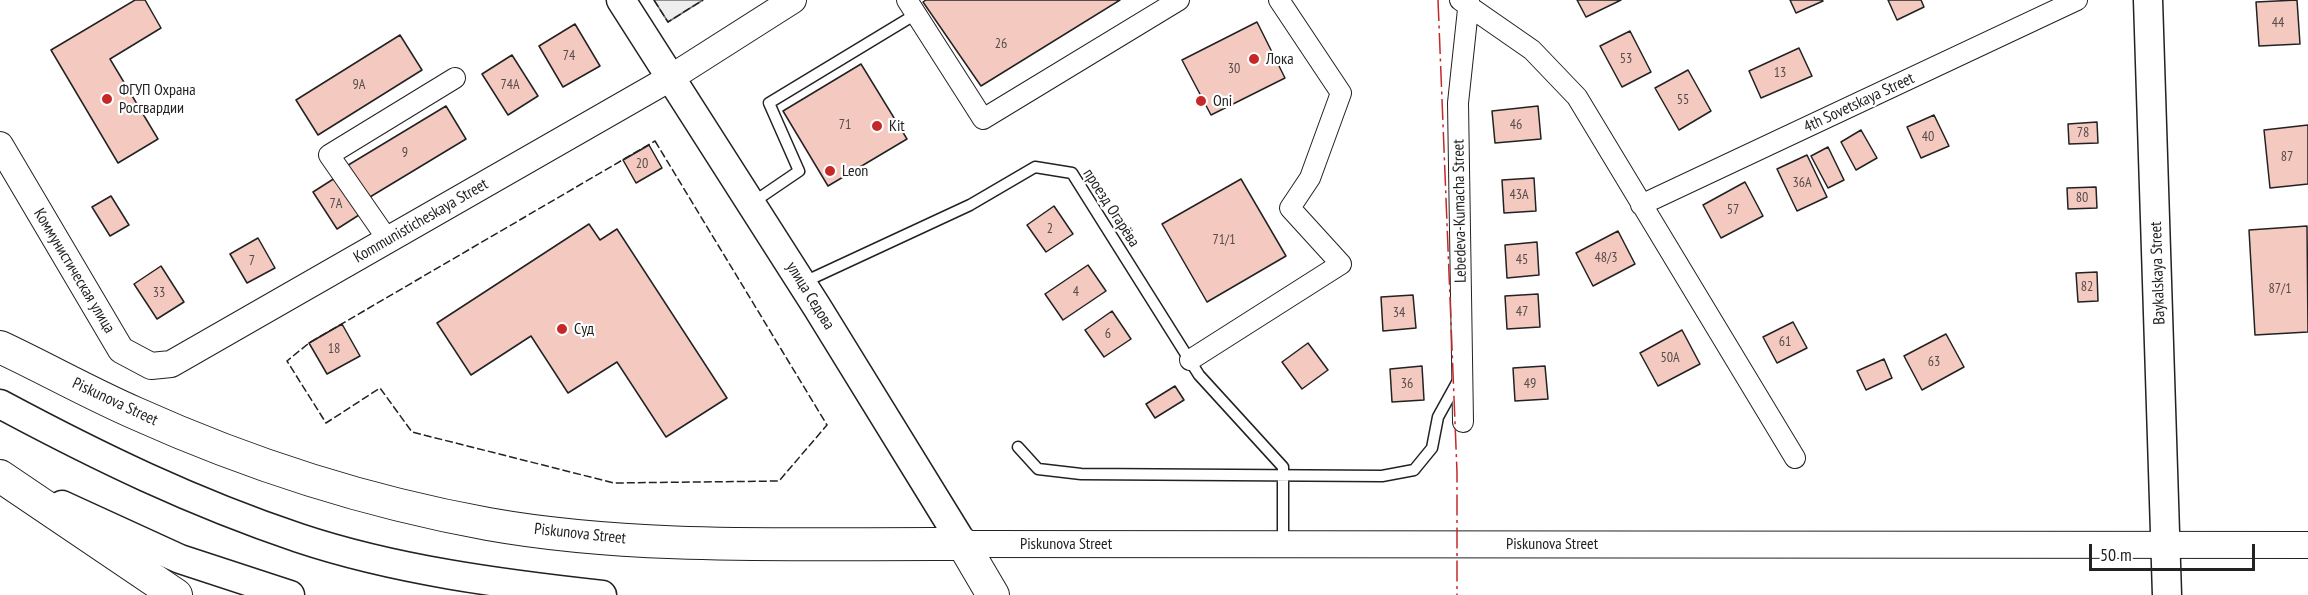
<!DOCTYPE html>
<html>
<head>
<meta charset="utf-8">
<style>
  body { margin:0 }
  #map { position:relative; width:2308px; height:595px; overflow:hidden; background:#fff; font-family:"PT Sans Narrow",sans-serif }
  canvas { display:block }
  .scale { position:absolute; left:2089px; top:544px; width:166px; height:27px; box-sizing:border-box; border:3px solid #222; border-top:0; padding-left:8px; font-size:18px; line-height:21px; white-space:nowrap; color:#222; -webkit-text-stroke:4px #fff; paint-order:stroke }
</style>
</head>
<body>
<div id="map">
<canvas width="2308" height="595"></canvas>
<div class="scale">50 m</div>
</div>
<script>
const g = document.querySelector('canvas').getContext('2d');
g.lineJoin = 'round';
function paint(path, color) { g.fillStyle = color; g.fill(path, 'evenodd'); }
function stroke(path, color, width, dash) { g.strokeStyle = color; g.lineWidth = width; g.lineCap = dash ? 'butt' : 'round'; g.setLineDash(dash || []); g.stroke(path); }
function write(font, color, halo, rows, align = 'center') {
  g.font = font + ' "PT Sans Narrow",sans-serif'; g.lineWidth = 4.5; g.setLineDash([]); g.textBaseline = 'middle'; g.strokeStyle = halo; g.fillStyle = color; for (const [text, x, y, turn = 0] of rows) {
    g.save(); g.translate(x, y); g.rotate((+turn || 0) * Math.PI / 180); g.textAlign = isNaN(turn) ? turn : align; if (halo) g.strokeText(text, 0, 0); g.fillText(text, 0, 0); g.restore();
  }
}
const green = new Path2D(`
  M654,0H703L668,22Z`);
const building = new Path2D(`
  M135,0H145L161,28L110,59L158,139L118,163L51,50Z
  M926,0H1120L981,86L923,2Z
  M1577,0H1621L1586,17Z
  M1790,0H1822L1823,1L1796,13Z
  M1888,0H1921L1924,7L1897,20Z
  M2297,0L2300,44L2259,46L2256,2Z
  M1257,22L1285,78L1211,115L1182,60Z
  M575,24L600,66L563,87L539,46Z
  M1630,31L1651,72L1622,87L1600,46Z
  M400,35L422,70L318,135L296,100Z
  M1799,48L1812,76L1761,98L1749,71Z
  M512,55L538,96L508,115L482,74Z
  M861,64L907,139L828,186L783,111Z
  M1688,70L1711,111L1679,130L1655,88Z
  M446,106L466,139L365,200L345,167Z
  M1538,106L1541,139L1495,143L1492,111Z
  M1934,115L1949,146L1921,158L1907,127Z
  M2097,122L2098,143L2069,144L2068,124Z
  M2308,125V184L2270,188L2264,130Z
  M1861,130L1877,158L1856,170L1841,142Z
  M649,145L662,168L636,183L623,160Z
  M1828,147L1844,180L1828,188L1811,156Z
  M1807,155L1827,197L1797,211L1777,169Z
  M335,178L359,215L337,229L313,192Z
  M1534,178L1536,211L1504,213L1502,180Z
  M1241,179L1286,256L1207,302L1162,224Z
  M1745,182L1763,216L1721,238L1703,205Z
  M2096,187L2097,208L2068,209L2067,188Z
  M111,196L129,225L110,236L92,207Z
  M1054,206L1073,234L1046,252L1027,225Z
  M589,224L600,240L617,229L727,398L666,437L617,362L568,393L531,336L471,375L437,323Z
  M2307,226L2308,332L2255,335L2249,230Z
  M1618,231L1635,264L1593,286L1576,253Z
  M258,238L275,268L247,283L230,254Z
  M1537,242L1539,275L1507,278L1505,245Z
  M1088,265L1106,291L1063,320L1045,294Z
  M161,266L184,302L157,319L134,284Z
  M2097,272L2098,301L2078,302L2076,273Z
  M1538,294L1540,327L1507,329L1505,296Z
  M1413,295L1416,328L1383,331L1381,297Z
  M1112,311L1131,339L1104,357L1085,330Z
  M1793,322L1807,348L1777,363L1763,337Z
  M342,324L360,356L327,374L309,343Z
  M1682,330L1700,364L1658,386L1640,353Z
  M1946,334L1964,367L1922,390L1904,356Z
  M1308,343L1328,370L1302,389L1282,362Z
  M1884,359L1892,378L1866,390L1857,371Z
  M1422,366L1424,400L1392,402L1390,369Z
  M1545,366L1548,399L1515,401L1513,368Z
  M1175,386L1184,400L1155,418L1146,404Z`);
const service = new Path2D(`
  M752,203L799,171L769,103L916,14
  M802,283L970,205L1035,167L1072,173L1199,375L1283,467V544
  M1018,447L1038,469L1081,474L1382,476L1414,470L1432,448L1438,417L1459,379`);
const minor = new Path2D(`
  M907,0L983,119L1179,0
  M1460,0L1532,50L1577,97L1795,458
  M1641,205L2077,0
  M388,240L329,155L455,78
  M1190,360L1341,264L1290,208L1310,178L1341,93L1279,0
  M1463,422L1458,103L1469,0`);
const tertiary = new Path2D(`
  M0,145L121,350L151,366L171,364L672,77L793,0
  M963,544L2308,545`);
const secondary = new Path2D(`
  M621,0L817,307L963,544
  M2148,0L2167,595
  M0,404C99,457 192,502 299,538C395,570 502,584 602,595
  M62,505L180,559L290,595`);
const primary = new Path2D(`
  M0,347C45,368 89,393 135,413C246,463 367,502 488,524C639,551 809,543 963,544L993,595
  M0,476L176,595`);
const fence = new Path2D(`
  M654,0L668,22L703,0
  M655,141L827,425L779,481L614,483L412,432L380,388L326,423L287,361L309,343Z`);
const power = new Path2D(`
  M1438,0L1457,472V595`);
const markers = [
  [1254,59,6,"#c62828"],
  [107,99,6,"#c62828"],
  [1201,101,6,"#c62828"],
  [877,126,6,"#c62828"],
  [830,171,6,"#c62828"],
  [562,329,6,"#c62828"]
];
const numberNames = [
  ["44",2278,23],
  ["26",1001,44],
  ["74",569,56],
  ["53",1626,59],
  ["30",1234,69],
  ["13",1780,73],
  ["9А",359,85],
  ["74А",510,85],
  ["55",1683,100],
  ["71",845,125],
  ["46",1516,125],
  ["78",2083,133],
  ["40",1928,137],
  ["9",405,153],
  ["87",2287,157],
  ["20",642,164],
  ["36А",1802,183],
  ["43А",1519,195],
  ["80",2082,198],
  ["7А",336,204],
  ["57",1733,210],
  ["2",1050,229],
  ["71/1",1224,240],
  ["48/3",1606,258],
  ["45",1522,260],
  ["7",252,261],
  ["82",2087,287],
  ["87/1",2280,289],
  ["4",1076,292],
  ["33",159,293],
  ["47",1522,312],
  ["34",1399,313],
  ["6",1108,334],
  ["61",1785,342],
  ["18",334,349],
  ["50А",1670,358],
  ["63",1934,362],
  ["36",1407,384],
  ["49",1530,384]
];
const poiNames = [
  ["Лока",1266,59],
  ["ФГУП Охрана",119,90],
  ["Росгвардии",119,108],
  ["Oni",1213,101],
  ["Kit",889,126],
  ["Leon",842,171],
  ["Суд",574,329]
];
const streetNames = [
  ["4th Sovetskaya Street",1859,103,-25],
  ["проезд Огарёва",1111,208,57],
  ["Lebedeva-Kumacha Street",1460,211,-91],
  ["Kommunisticheskaya Street",421,221,-30],
  ["Коммунистическая улица",74,271,59],
  ["Baykalskaya Street",2158,273,-92],
  ["улица Седова",810,296,58],
  ["Piskunova Street",115,402,25],
  ["Piskunova Street",580,534,6],
  ["Piskunova Street",1066,544],
  ["Piskunova Street",1552,544]
];
paint(green, '#eee');
stroke(green, '#6f6f6f', 1.5);
paint(building, '#f3c9c0');
stroke(building, '#222', 1.5);
stroke(service, '#222', 13);
stroke(minor, '#222', 22);
stroke(tertiary, '#222', 28);
stroke(secondary, '#222', 31);
stroke(primary, '#222', 34);
stroke(service, '#fff', 10);
stroke(minor, '#fff', 20);
stroke(tertiary, '#fff', 26);
stroke(secondary, '#fff', 28);
stroke(primary, '#fff', 32);
stroke(fence, '#222', 1.5, [8, 3]);
stroke(power, '#c62828', 1.5, [21, 4.5, 3, 4.5]);
for (const [x, y, r, color] of markers) { const dot = new Path2D(); dot.arc(x, y, r, 0, 2 * Math.PI); g.fillStyle = color; g.fill(dot); stroke(dot, '#fff', 2); }
write('14px', '#564c4a', null, numberNames);
write('16px', '#222', '#fff', poiNames, 'left');
write('16px', '#222', '#fff', streetNames);
</script>
</body>
</html>
